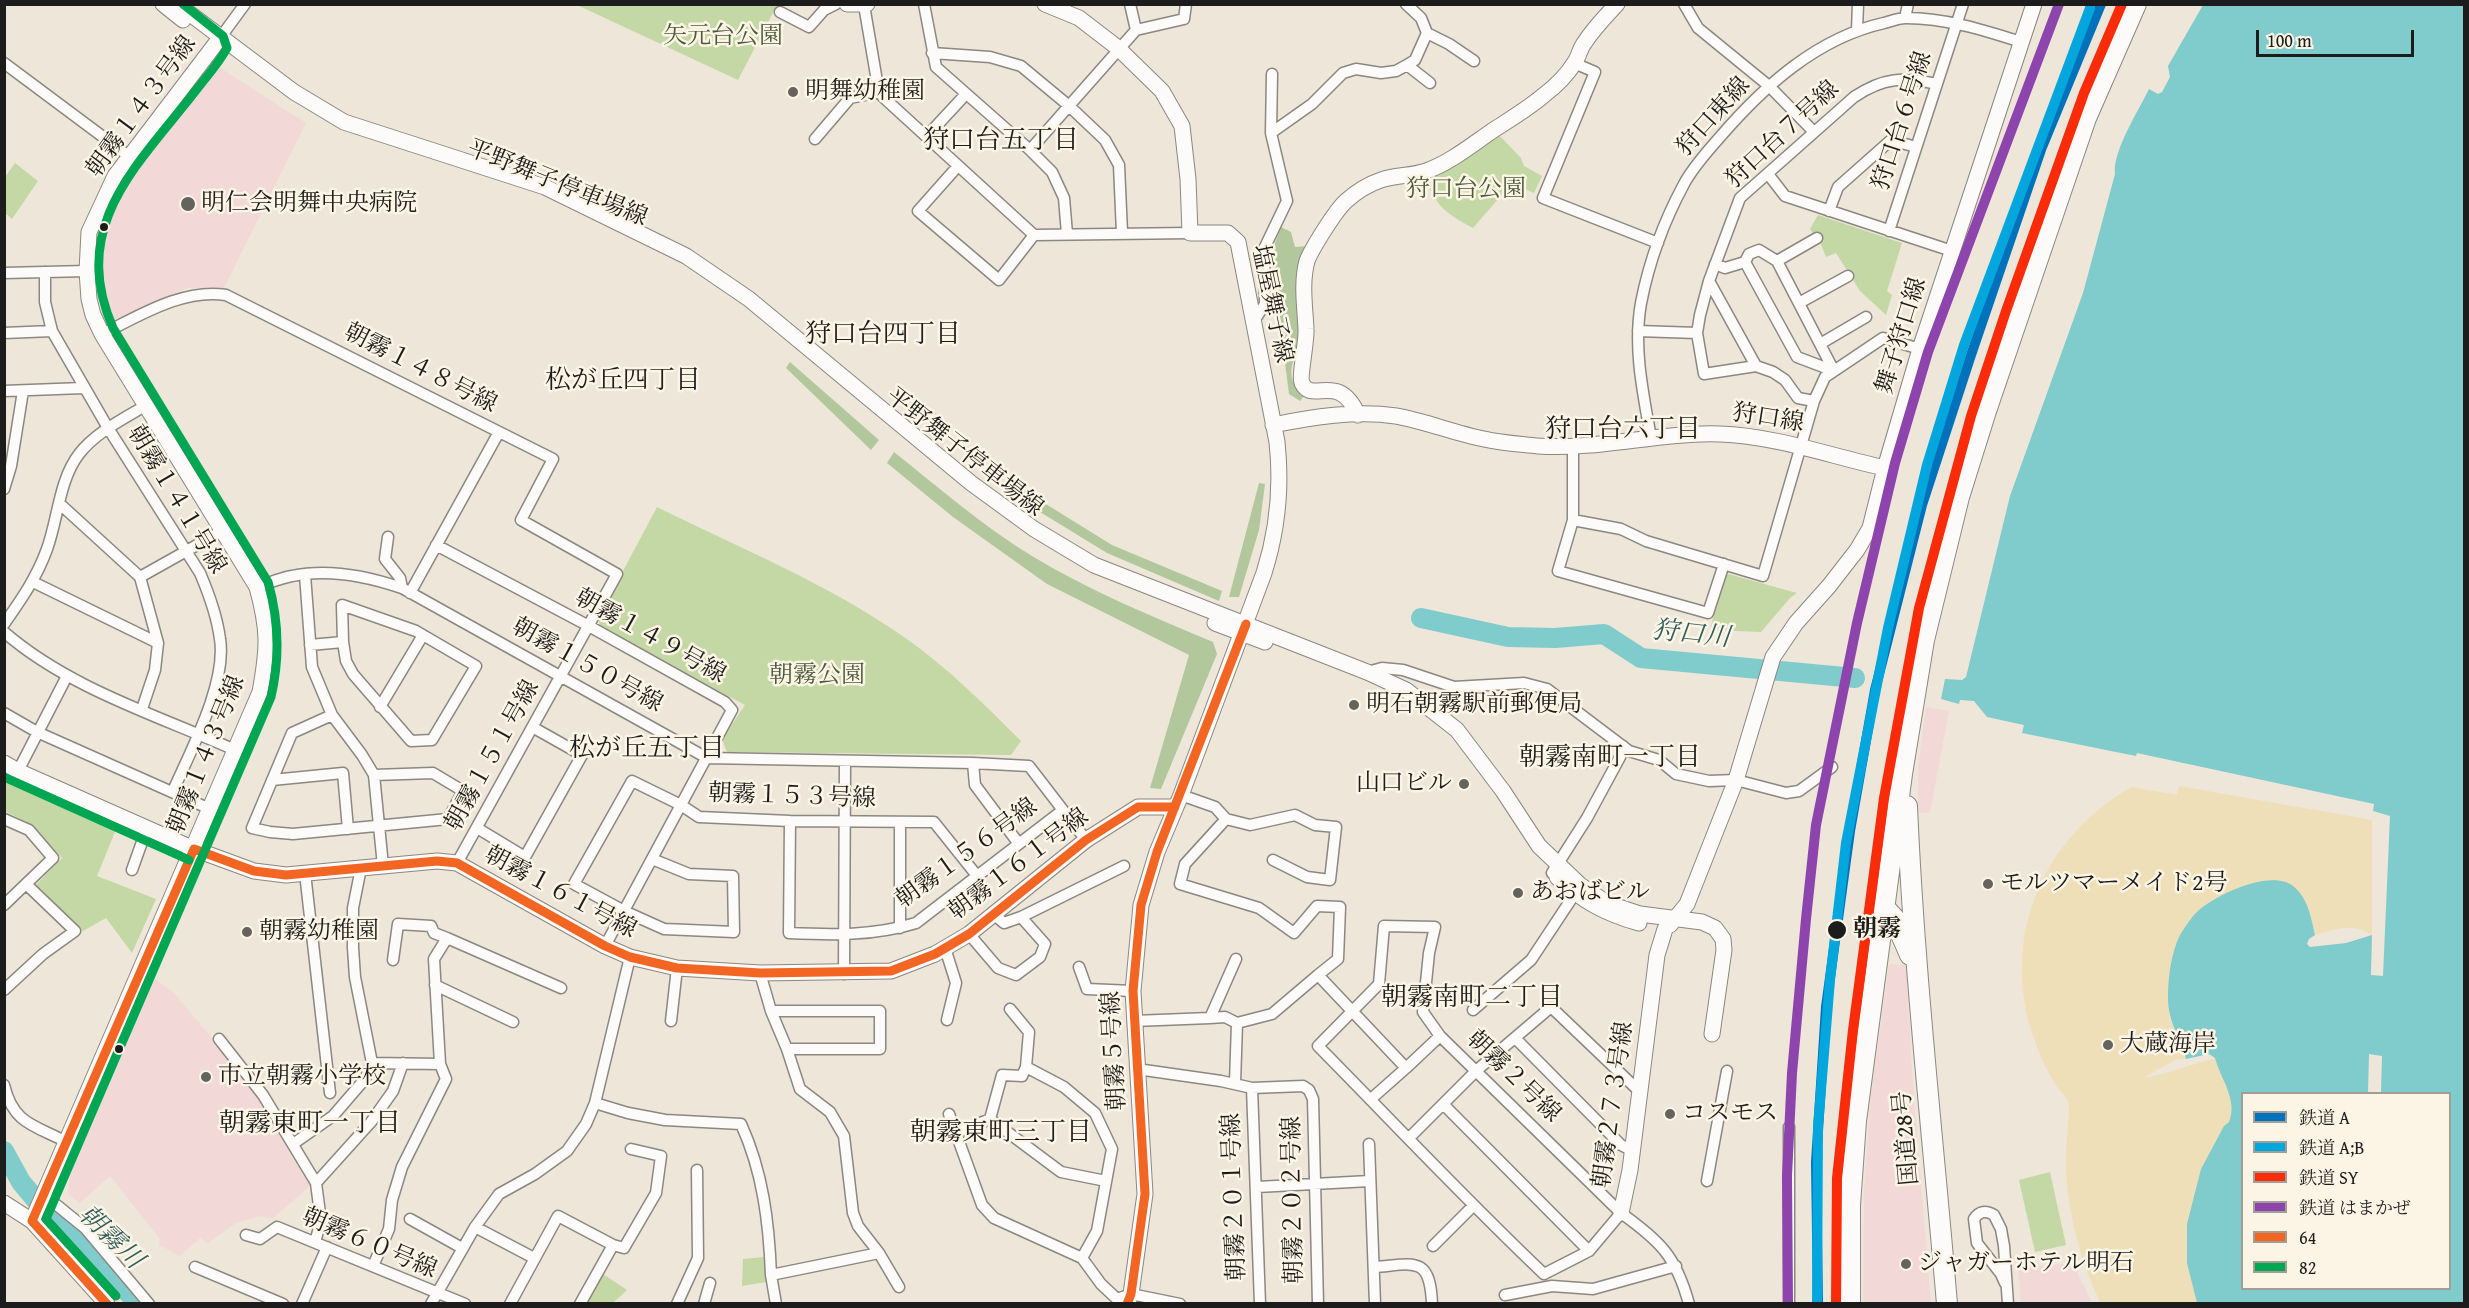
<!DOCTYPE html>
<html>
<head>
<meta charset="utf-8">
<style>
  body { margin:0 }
  #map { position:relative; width:2469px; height:1308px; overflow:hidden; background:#ede6d9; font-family:"Gentium Book Plus","Noto Serif JP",serif }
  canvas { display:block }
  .frame { position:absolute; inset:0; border:6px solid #1c1c1c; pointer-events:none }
  .legend { position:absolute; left:2241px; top:1092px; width:210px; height:198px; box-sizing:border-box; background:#fcf5e5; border:2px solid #a29e95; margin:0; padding:8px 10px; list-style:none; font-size:18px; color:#1c1c1c }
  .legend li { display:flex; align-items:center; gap:12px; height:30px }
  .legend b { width:30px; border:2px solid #a29e95 }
  .scale { position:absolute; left:2256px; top:30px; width:158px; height:27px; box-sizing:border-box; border:3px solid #1c1c1c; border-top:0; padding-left:8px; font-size:18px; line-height:21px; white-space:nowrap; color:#1c1c1c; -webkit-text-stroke:4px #fcf5e5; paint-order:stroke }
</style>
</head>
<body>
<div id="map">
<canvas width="2469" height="1308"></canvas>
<div class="frame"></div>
<ul class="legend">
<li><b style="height:8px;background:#0072bc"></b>鉄道 A</li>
<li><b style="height:8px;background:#04a7dd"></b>鉄道 A;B</li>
<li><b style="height:8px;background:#fa2b08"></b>鉄道 SY</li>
<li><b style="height:8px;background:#8e44ad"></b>鉄道 はまかぜ</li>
<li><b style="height:8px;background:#f26522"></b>64</li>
<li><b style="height:8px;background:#00a651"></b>82</li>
</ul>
<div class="scale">100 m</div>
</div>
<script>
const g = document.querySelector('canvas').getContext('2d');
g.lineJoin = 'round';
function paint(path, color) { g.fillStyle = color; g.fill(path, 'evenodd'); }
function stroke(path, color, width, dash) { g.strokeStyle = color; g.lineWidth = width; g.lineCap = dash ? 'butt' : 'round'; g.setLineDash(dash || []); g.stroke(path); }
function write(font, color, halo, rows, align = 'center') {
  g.font = font + ' "Gentium Book Plus","Noto Serif JP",serif'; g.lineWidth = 5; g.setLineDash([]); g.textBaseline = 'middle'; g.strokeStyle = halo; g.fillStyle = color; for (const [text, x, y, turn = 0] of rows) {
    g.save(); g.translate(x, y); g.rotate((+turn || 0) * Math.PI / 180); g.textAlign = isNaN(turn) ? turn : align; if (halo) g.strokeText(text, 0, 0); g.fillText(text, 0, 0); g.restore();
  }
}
const built = new Path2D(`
  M219,67L306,123L224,288H187L109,322L98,283L97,265L100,235L105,216L118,193L209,68Z
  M1926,707L1949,711L1930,813L1918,812V768Z
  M1889,964L1906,965L1914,1100L1931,1303H1863L1864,1190L1871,1095Z
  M152,977L173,992L260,1095L287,1142L288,1150L310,1186L272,1219L261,1216L236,1223L208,1243L200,1238L180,1256L159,1245L160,1239L110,1176L80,1203L68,1194L72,1159Z
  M2073,1263L2092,1303H2021L2018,1268Z`);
const green = new Path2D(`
  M577,5L777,4V5L738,80Z
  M1497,133L1521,158L1524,166L1542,176L1534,193L1512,183L1473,228C1444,212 1438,208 1424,177Z
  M15,163L38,181L12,219L5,213V177Z
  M1818,215L1902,243L1887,291L1892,295L1886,315L1860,291L1836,253L1826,257L1820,242L1810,229Z
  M657,507C740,548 828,584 904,637C947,667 984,704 1021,741L1011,755L727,752L722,739L745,705L600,626L598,618Z
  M1728,574L1797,593L1790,598L1761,632L1710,630L1724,576Z
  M4,778L119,822L97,876L156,899L132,953L106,918L83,931L36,885L62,858L29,823L5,811Z
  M2050,1172L2066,1245L2035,1252L2019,1180Z
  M764,1257L766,1282L742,1286L743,1259Z
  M603,1274L627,1290L613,1303H587Z`);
const forest = new Path2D(`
  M1281,227L1291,232L1295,247L1308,246C1298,267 1295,285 1297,309C1298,317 1300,328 1299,337C1296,361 1281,375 1304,396L1300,401L1289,394L1271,254Z
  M790,362L879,440L871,450L786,368Z
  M894,452C939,488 983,526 1032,556C1090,591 1151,616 1213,642L1217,654L1161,789L1150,788L1189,655L1047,584L953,517L887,463Z
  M1012,483L1112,545L1222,591L1219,601L1107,553L1009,493Z
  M1259,483L1265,484L1259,530L1239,597H1229Z`);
const sand = new Path2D(`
  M2179,786L2372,820V935C2355,923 2334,929 2315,935L2310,913L2280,882L2267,881L2233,890L2170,968L2169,1017L2186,1059L2175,1060L2143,1078L2159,1075L2215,1058C2221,1080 2238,1100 2229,1122L2224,1126L2220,1133L2195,1298L2197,1303L2101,1304C2081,1262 2069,1218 2066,1172C2065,1149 2069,1126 2069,1104C2068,1098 2059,1090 2056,1085C2046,1070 2039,1053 2033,1036C2000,938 2043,836 2132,787L2177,795Z`);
const water = new Path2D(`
  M2203,5H2464V1303H2197L2187,1263V1224L2201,1169L2224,1126L2229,1122C2238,1100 2221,1080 2215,1058L2209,1054L2186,1059C2180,1036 2168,1023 2168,998C2168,978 2171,953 2180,935C2185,927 2192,916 2199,910C2218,894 2270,869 2293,886C2308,898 2311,917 2315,935L2309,939L2307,944L2310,947L2346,943L2372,935L2371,975L2383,976L2390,816L2373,811L2374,804L2137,753L2136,756L2022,733L2024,725L1987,717L1974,701L1960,700L1959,704L1941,699L1945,679L1962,680L1966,677L2010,496L2083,293L2115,174C2112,152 2139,110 2149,89L2158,94L2162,92L2170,77L2168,66ZM2369,1054L2382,1056L2381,1093L2450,1094V1288H2242V1094L2368,1093Z`);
const river = new Path2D(`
  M1421,618L1508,637L1555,638L1604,634L1641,658L1855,678
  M4,1151L21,1182L56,1224L78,1243L91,1250L138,1304`);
const street = new Path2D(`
  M924,4L936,67L1030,150L1052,172L1064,198L1067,234
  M1684,4L1698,28L1769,86L1814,132
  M864,5L878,87L883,97L1034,235L1190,233
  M780,12L809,27L824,10L836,4
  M1905,18L1908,4
  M1136,30L1184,19L1186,4
  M1857,30L1858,4
  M1427,33L1449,44L1474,61
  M220,38L245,4
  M932,53L990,57L1021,66L1068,105L1105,140L1119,165L1122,233
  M4,63L130,157
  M1574,63L1595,72L1543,198L1658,243
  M1407,65L1430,83
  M1271,133L1312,104L1343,73L1356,69L1381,73L1396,71L1407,65L1415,60L1427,33L1421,18L1406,4
  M927,136L966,94
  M815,139L850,98L880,92
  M1030,150L1136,30L1130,4
  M958,166L918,211L999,280L1034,235
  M1768,174L1785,196L1952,251
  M1829,211L1838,187L1891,140L1916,147
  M1889,231L1963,4
  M1777,261L1817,238
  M1745,262L1749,254L1759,250L1777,261L1834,371
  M1715,264L1725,268L1745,262L1797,357L1834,371
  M45,272V302L52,331L108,428L200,573C209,594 217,616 220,639C227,683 191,750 173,791
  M4,273L87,271
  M1709,281L1756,366
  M1799,303L1848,276
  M1254,321L1265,304L1264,249L1287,201L1271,133L1272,74
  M1638,331L1697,333
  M4,333L52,331
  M102,334C139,316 183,288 226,295L553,459L521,520L617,574L457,863
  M1820,344L1866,317
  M1756,366L1704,374L1697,333L1700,315L1709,281L1740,198L1854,97C1884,77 1903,77 1937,84
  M1756,366L1773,372L1785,380L1798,398L1814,401
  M4,391L83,388
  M1651,438C1643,393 1633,348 1641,303C1649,262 1664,221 1684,184C1693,167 1707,152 1720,137C1764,86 1817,38 1884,23C1891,21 1899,18 1906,18C1945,18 1984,30 2021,42
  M1573,447V520L1558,571L1708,613L1724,564
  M4,489L11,466L23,391
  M60,504L140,577L158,643L155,670L142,709
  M1573,520L1621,529L1646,541L1763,576L1814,401L1825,377L1883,338L1920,349
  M388,537L385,559L400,578L402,588
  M436,545L587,625L725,702L732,710L605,946
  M305,575L312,667L332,715L362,755L374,775L383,866
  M140,577L222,531
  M33,582L158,643
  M257,587C269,583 280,578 292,576C329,568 367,576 402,588L707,758L973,763L1029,766L1086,840
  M410,593L499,432
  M4,624C21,600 37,577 47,549C58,519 59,480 79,454C95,433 123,419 145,406
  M4,632C70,689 157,715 235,750
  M310,645L343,642L342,605L416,631L476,666L432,740L411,741L353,674L346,661L343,642
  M1367,672L1382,668L1403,670L1454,687L1524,683L1547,689L1629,751L1659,760L1676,774L1709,781L1736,780L1786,793L1799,791L1832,767
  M380,707L423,635
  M4,713L37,732L210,809
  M332,715L292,733L252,828L270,832L293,834L448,819L463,791L433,773L374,775
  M973,763L975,785L1019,844
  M18,771L67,676
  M272,780L343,773L348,829
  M1181,795L1215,807L1226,819L1185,864L1180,884L1259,908L1294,933L1317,906L1340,907L1338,959L1318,975L1406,1068L1440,1036L1621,1213C1660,1241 1676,1256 1689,1304
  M4,819L29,830L53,858L4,905
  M1226,819L1250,825L1295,815L1315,825L1336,827L1330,880L1307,877L1273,860
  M790,821L789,933C832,935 874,936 916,923L1063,810
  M477,828L525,857L582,755L534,728
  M652,859L689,874L733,876L734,932L664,929L624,911L574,884L632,781L681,805L699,817L790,821L934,822L978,877
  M132,870L147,828
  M305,873L330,1093
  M1552,873L1587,818L1620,757L1623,746
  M992,913L1004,923L1021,917L1124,866
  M900,928V822
  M969,934L998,968L1016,975L1040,957L1045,944L1021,917
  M945,948L956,983L947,1020
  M393,960L398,924L431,926L434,933L447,938
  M1079,967L1087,989L1133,991
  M760,973L771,1011L787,1049H880V1011H771
  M844,974L845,761
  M435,985L513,1022
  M4,990L43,954L75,931L26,884
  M1010,1009L1029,1032L1026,1067L1064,1087L1095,1113L1112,1149L1097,1231L1082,1258
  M1473,1010L1531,960L1578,889
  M1210,1018L1225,1017L1237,1023
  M671,1021L677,968
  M1134,1021L1210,1018L1236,959
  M1440,1036L1423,1012L1429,953L1435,927L1384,926L1379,984L1318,1046C1393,1122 1466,1200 1544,1274L1589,1251L1621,1213
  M1515,1038L1621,1145L1633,1151
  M219,1039L263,1095L316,1183L321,1221L315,1242
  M787,1049L800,1089L830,1112L844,1136L853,1213L858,1226L879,1253L899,1287
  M372,1063L440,1064
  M1137,1069L1221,1081L1252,1088L1303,1086L1309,1090L1313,1099L1318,1304
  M1235,1083L1237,1023L1272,1014L1318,975
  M4,1085C13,1123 33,1125 65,1141
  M1252,1088L1260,1304
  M1371,1099L1406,1068
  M595,1103L628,1113L665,1120L741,1124C763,1172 769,1223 771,1275L879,1253
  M1443,1104L1589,1251
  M949,1114L982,1205L994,1218L1082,1258L1101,1284L1117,1299L1131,1294L1180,1304
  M990,1119L1061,1172L1106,1181
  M1789,1127V1304
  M956,1133L990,1119L1002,1075L1022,1076L1026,1067
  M1409,1138L1477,1070L1551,1007L1640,1092
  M293,1144L333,1116L365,1079L372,1063L355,977L353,948V908L361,868
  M1369,1144L1375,1304
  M1707,1181L1727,1071
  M316,1183L371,1122L393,1091L403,1063
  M1257,1187L1370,1181
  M43,1194L85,1228L149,1304
  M410,1219L462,1248
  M475,1227L534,1258
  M246,1235L260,1239L277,1227L465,1304
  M613,1245L624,1248L656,1193L661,1156L631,1149
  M1433,1246L1473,1206
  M373,1266L389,1229L392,1200L402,1167L446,1079L440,1064L434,959L447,938L561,988
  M195,1267L283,1304
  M1375,1267C1414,1264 1430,1255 1432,1304
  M771,1275L776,1304
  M2005,1283L2001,1274L1977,1243L1974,1219C1979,1211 1986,1210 1994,1215L2001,1229L2004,1246L2008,1304
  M1505,1295L1552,1286L1593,1289L1676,1266
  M302,1304L327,1247
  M431,1304L475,1227L499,1194L535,1174L567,1151L586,1124L595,1103L630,957
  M510,1304L558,1216L613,1245L580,1304
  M677,1304L698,1258L697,1170
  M704,1304L710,1283`);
const secondary = new Path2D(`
  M163,4L183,20
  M177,4L294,92L344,122L545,187L686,256L749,299L971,483L1034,529L1094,565L1367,672L1406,690L1457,730L1503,791L1539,846L1580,885L1607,903L1640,914L1702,922L1715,928L1723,939L1724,950L1712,1034
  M847,4H867
  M1045,4L1079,18L1118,48L1162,91L1182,126L1188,179L1190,233H1228L1238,242L1277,442C1282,488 1278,529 1264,573L1181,795L1157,852L1141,905L1133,991L1145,1194L1131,1294L1127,1304
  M1358,415C1338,370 1312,405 1302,383C1299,376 1307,341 1306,329C1305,307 1301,283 1307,261C1312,248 1336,210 1346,201C1356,192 1369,184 1381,180C1395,175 1412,176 1426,171C1450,163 1474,143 1495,129C1512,118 1529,108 1544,95C1556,86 1567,75 1575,62C1579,56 1580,48 1585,42C1594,28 1606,16 1617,4
  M1273,425C1312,417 1356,410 1396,416C1425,421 1454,433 1484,439C1501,443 1520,444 1538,446C1599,450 1659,432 1720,434C1776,436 1830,456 1885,468
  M1215,623L1265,642
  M4,763L18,771L194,849L254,871L286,875L437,861L457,863L605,946L630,957L677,968L760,973L891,971L935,954L969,934L1086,840L1138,807H1175
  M1557,877C1582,901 1606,914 1639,923
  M1670,925L1687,904L1736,780L1773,657L1796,623L1829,586L1857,550L1870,528L1885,468L1920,349L2034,4
  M4,1203L32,1221L107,1304
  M1621,1213L1630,1170L1657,955L1665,929
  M32,1221L260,692C268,648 269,631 257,587L102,334L93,315L89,299L87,271L89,232L115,176L220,38`);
const highway = new Path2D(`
  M1907,806C1914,972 1933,1138 1947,1304
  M1884,907L1894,918L1910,955
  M1850,1304V1205L1856,1121L1902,774L1924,640L1959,497L1986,411L2086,118L2136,4`);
const bus1 = new Path2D(`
  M107,1304L32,1221L194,849L254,871L286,875L437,861L457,863L605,946L630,957L677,968L760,973L891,971L935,954L969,934L1086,840L1138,807H1175
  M1127,1304L1131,1294L1145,1194L1133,991L1141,905L1157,852L1246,624`);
const bus2 = new Path2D(`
  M4,777L189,860
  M116,1296L46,1219L271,697C280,658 279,620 268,582L113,328C68,225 138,165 197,89C207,76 219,63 227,48L223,36L183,4`);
const rail1 = new Path2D(`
  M1818,1304L1816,1162L1826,1007L1850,831L1875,690L1922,505L1971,355L2042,147L2101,4`);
const rail2 = new Path2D(`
  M1817,1304L1818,1126L1830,980L1846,843L1888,628L1927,465L1964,345L2090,8`);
const rail3 = new Path2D(`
  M1836,1304L1837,1178L1853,1030L1884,798L1919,608L1971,416L2006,311L2084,93L2122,4`);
const rail4 = new Path2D(`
  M1788,1304L1787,1176L1792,1073L1806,919L1816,825L1857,623L1895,463L1928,352L2059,4`);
const markers = [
  [793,92,6,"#65635e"],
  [188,204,8,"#65635e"],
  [104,227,5,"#1c1c1c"],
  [1354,705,6,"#65635e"],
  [1464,784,6,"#65635e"],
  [1988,884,6,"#65635e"],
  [1518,893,6,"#65635e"],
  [1837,930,10,"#1c1c1c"],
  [247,932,6,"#65635e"],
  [2108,1045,6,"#65635e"],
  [119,1049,5,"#1c1c1c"],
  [206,1077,6,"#65635e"],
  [1670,1114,6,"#65635e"],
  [1906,1264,6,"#65635e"]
];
const parkNames = [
  ["矢元台公園",723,37],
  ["狩口台公園",1466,190],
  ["朝霧公園",817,676]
];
const poiNames = [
  ["明舞幼稚園",805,92],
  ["明仁会明舞中央病院",201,204],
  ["明石朝霧駅前郵便局",1366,705],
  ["山口ビル",1452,784,"right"],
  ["モルツマーメイド2号",2000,884],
  ["あおばビル",1530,893],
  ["朝霧幼稚園",259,932],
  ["大蔵海岸",2120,1045],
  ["市立朝霧小学校",218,1077],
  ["コスモス",1682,1114],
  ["ジャガーホテル明石",1918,1264]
];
const streetNames = [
  ["朝霧１４３号線",142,107,-54],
  ["狩口東線",1714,117,-48],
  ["狩口台６号線",1903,121,-72],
  ["狩口台７号線",1783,135,-43],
  ["平野舞子停車場線",557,184,22],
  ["塩屋舞子線",1271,304,78],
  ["舞子狩口線",1902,336,-73],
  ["朝霧１４８号線",420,369,27],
  ["狩口線",1768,419,9],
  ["平野舞子停車場線",964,453,38],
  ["朝霧１４１号線",176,500,59],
  ["朝霧１４９号線",650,637,29],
  ["朝霧１５０号線",587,666,29],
  ["朝霧１４３号線",207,755,-68],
  ["朝霧１５１号線",493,756,-61],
  ["朝霧１５３号線",792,797,2],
  ["朝霧１５６号線",967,854,-36],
  ["朝霧１６１号線",1019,865,-37],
  ["朝霧１６１号線",560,893,28],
  ["朝霧５号線",1115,1051,-93],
  ["朝霧２号線",1513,1077,44],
  ["朝霧２７３号線",1614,1105,-82],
  ["国道28号",1907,1138,-95],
  ["朝霧２０１号線",1235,1197,-92],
  ["朝霧２０２号線",1294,1200,-91],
  ["朝霧６０号線",369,1244,23]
];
const stopNames = [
  ["朝霧",1853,930]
];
const neighbourhoodNames = [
  ["狩口台五丁目",1001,141],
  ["狩口台四丁目",883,335],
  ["松が丘四丁目",623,381],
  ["狩口台六丁目",1623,430],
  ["松が丘五丁目",647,749],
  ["朝霧南町一丁目",1610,758],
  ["朝霧南町二丁目",1472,998],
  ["朝霧東町一丁目",310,1124],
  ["朝霧東町三丁目",1001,1133]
];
const waterNames = [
  ["狩口川",1691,635,6],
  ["朝霧川",110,1238,44]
];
paint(built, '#f2d9d7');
paint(green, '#c4d8a5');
paint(forest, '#b2c89c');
paint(sand, '#eedfb9');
paint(water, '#80cbcc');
stroke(river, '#80cbcc', 20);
stroke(street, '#8b8781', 13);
stroke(secondary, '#8b8781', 17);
stroke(highway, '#8b8781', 22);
stroke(street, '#fcfbf9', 10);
stroke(secondary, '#fcfbf9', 15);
stroke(highway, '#fcfbf9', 20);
stroke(bus1, '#f26522', 9);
stroke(bus2, '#00a651', 9);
stroke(rail1, '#0072bc', 10);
stroke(rail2, '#04a7dd', 10);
stroke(rail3, '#fa2b08', 10);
stroke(rail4, '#8e44ad', 10);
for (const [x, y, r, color] of markers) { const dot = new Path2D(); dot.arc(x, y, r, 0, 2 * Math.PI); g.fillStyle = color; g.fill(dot); stroke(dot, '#fcf5e5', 2); }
write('24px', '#4b5a3d', '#fcf5e5', parkNames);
write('24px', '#1c1c1c', '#fcf5e5', poiNames, 'left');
write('24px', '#1c1c1c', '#fcf5e5', streetNames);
write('bold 24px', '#1c1c1c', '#fcf5e5', stopNames, 'left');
write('26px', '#1c1c1c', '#fcf5e5', neighbourhoodNames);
write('italic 26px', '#325e60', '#fcf5e5', waterNames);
</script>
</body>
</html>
